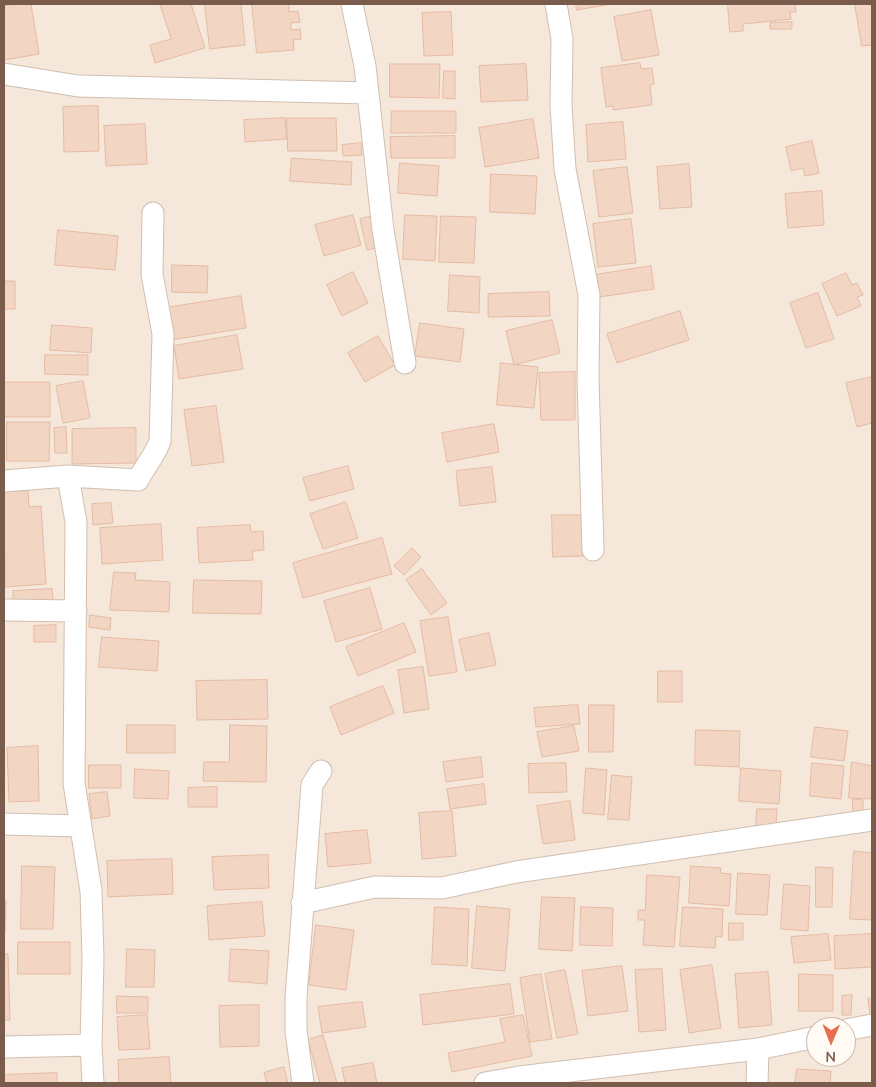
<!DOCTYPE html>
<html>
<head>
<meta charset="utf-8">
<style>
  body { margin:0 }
  #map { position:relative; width:876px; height:1087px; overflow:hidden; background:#fdf6ec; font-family:"Nunito Sans",sans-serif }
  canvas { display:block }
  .frame { position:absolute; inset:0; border:5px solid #7a5c4d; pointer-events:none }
  .north { position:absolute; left:806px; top:1017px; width:50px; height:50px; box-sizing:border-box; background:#fffaf3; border:1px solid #cabbb1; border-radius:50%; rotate:181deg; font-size:14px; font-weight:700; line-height:20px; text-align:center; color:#7a5c4d }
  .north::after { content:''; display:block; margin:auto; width:18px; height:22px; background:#e76f51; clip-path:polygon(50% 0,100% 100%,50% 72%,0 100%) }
</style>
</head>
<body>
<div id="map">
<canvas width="876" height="1087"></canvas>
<div class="frame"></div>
<div class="north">N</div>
</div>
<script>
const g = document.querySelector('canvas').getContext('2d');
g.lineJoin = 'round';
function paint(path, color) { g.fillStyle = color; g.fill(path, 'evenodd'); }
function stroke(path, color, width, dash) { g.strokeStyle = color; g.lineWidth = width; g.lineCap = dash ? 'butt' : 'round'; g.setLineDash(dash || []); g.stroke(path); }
const residential = new Path2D(`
  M4,4H872V1083H4ZM816,1027H846V1057H816Z`);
const building = new Path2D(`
  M18,4H31L39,54L4,60V6Z
  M160,4H191L205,48L155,63L150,45L171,39Z
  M205,4H241L245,45L210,49Z
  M252,4H289V12L298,11L300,22L291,23V30L300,29L301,39L293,40L294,50L257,53Z
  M576,4H611L577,10Z
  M728,4H795L796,12H790L791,19L743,24V31L730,32Z
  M855,4H872V45L862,46Z
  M651,10L659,55L622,61L614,17Z
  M451,12L453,55L424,56L422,13Z
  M792,22V29H770V23Z
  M640,63L641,69L652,68L654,84L650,85L652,105L613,110V106L606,107L601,68Z
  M390,64H440L439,98L390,97Z
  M526,64L528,100L481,102L479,66Z
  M444,71H455V99L443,98Z
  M98,106L99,151L64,152L63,107Z
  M392,111H456V133H391Z
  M285,118L287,139L245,142L244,120Z
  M287,118H336L337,151H288Z
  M533,119L539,158L485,167L479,128Z
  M623,122L626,159L588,162L586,125Z
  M145,124L147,164L106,166L104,126Z
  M455,136V158H391L390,137Z
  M812,141L819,173L805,176L803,168L791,171L786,147Z
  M361,143L362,155L343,156L342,145Z
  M292,158L352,162L351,185L290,181Z
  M400,163L439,166L437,196L398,193Z
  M689,164L692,207L660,209L657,167Z
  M627,167L633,213L599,217L593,171Z
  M491,174L537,176L535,214L490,212Z
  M822,191L824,225L788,228L785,194Z
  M353,215L361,245L324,256L315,225Z
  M405,215L437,216L435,261L403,259Z
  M373,216L380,247L367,250L360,219Z
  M441,216L476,217L474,263L439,262Z
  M631,219L636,263L598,267L593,224Z
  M58,230L118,236L115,270L55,265Z
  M172,265L208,266L207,293L172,292Z
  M651,266L654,289L599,297L595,275Z
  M353,272L368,303L342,316L327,285Z
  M846,273L852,285L857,283L863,295L857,297L861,306L837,316L822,284Z
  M450,275L480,277L479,313L448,311Z
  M4,281H15V309H4Z
  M549,292L550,316L488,317V294Z
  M818,293L834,339L806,348L790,303Z
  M241,296L246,328L171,340L166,308Z
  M680,311L689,340L617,363L607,334Z
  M552,320L560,353L514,365L506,331Z
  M420,323L464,329L460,362L415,356Z
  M52,325L92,328L91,353L50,350Z
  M237,335L243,369L179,379L174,346Z
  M378,336L395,365L365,382L348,353Z
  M45,355H88V375L45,374Z
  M501,363L538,367L534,408L497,405Z
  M575,372V420H541L539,373Z
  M872,377V423L857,427L846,383Z
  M83,381L90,418L63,423L56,386Z
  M4,382H50V417H4Z
  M216,406L224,462L192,466L184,410Z
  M7,422H50L49,461H7Z
  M494,424L499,452L447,462L442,433Z
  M66,427L67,453H55L54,428Z
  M136,428V463L72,464V429Z
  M348,466L354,489L310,501L303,478Z
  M492,467L496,502L460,506L456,471Z
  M28,491L29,507L41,506L46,584L5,587L4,492Z
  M346,502L358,538L323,549L310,514Z
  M111,503L113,523L93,525L92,504Z
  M552,515H582L583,556L553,557Z
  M161,524L163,560L102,564L100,528Z
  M250,525L251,532L263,531L264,550L252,551L253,560L199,563L197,528Z
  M382,538L392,574L303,598L293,563Z
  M412,548L421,557L404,575L394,566Z
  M422,569L447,603L431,615L406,580Z
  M114,572L136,573L135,580L170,582L169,612L110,610Z
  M194,580L262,581L261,614L193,613Z
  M370,588L382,629L336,642L324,601Z
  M52,589L53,601L13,603V591Z
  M90,615L111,618L110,630L89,627Z
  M448,617L457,672L429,676L420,621Z
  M404,623L416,652L358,676L346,647Z
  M56,625V642H34V626Z
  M489,633L496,665L466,671L459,640Z
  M102,637L159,641L157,671L99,667Z
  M423,667L429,709L404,713L398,670Z
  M658,671H682V702H658Z
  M267,680L268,719L197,720L196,681Z
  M383,686L394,713L341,735L330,707Z
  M578,705L580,724L536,727L534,708Z
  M589,705H614L613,752H589Z
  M127,725H175V753H127Z
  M230,725L267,726L266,782L203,781L204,762H229Z
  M574,726L579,751L542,757L537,732Z
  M815,727L848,731L844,761L811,757Z
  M696,730L740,731L739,767L695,765Z
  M38,746L39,801L9,802L7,748Z
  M481,757L483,777L446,782L443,762Z
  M852,762L872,766V799L849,798Z
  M566,763L567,792L529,793L528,764Z
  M812,763L844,766L841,799L810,796Z
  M89,765H121V788H89Z
  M586,768L607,770L604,815L583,813Z
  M741,768L781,771L779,804L739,801Z
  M135,769L169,771L168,799L134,798Z
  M612,775L632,777L629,820L608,819Z
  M484,784L486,804L450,809L447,789Z
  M217,787V807H188V788Z
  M107,792L110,816L92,819L89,794Z
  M853,799L863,800V817H853Z
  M570,801L575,840L543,844L537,806Z
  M757,809H777L776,826H756Z
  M452,811L456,856L422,859L419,813Z
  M367,830L371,863L328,867L325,834Z
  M854,851L872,853V920L850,919Z
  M268,855L269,888L214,890L212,857Z
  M172,859L173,894L108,897L107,861Z
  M22,866L55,867L53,929H21Z
  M691,866L721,868L720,873L731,874L729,906L689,903Z
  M816,867L833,868L832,907H816Z
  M738,873L770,875L767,915L736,914Z
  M647,875L680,877L674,947L643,945L645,920H638V910H645Z
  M784,884L810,886L808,931L781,929Z
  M542,897L575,898L572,951L539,949Z
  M4,901H6L5,933H4Z
  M262,902L265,936L209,940L207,906Z
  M477,906L510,909L505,971L472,968Z
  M435,907L469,909L467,966L432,964Z
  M581,907L613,908L612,946L580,945Z
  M683,907L723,909L722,937L716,936L715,948L680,946Z
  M729,923H743V940H729Z
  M316,925L354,930L346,990L309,985Z
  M828,934L831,960L794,963L791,937Z
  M872,934V967L835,969L834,936Z
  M18,942H70V974H18Z
  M127,949L155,950L154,987H126Z
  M231,949L269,951L267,984L229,981Z
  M4,954H8L10,1020H4Z
  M712,965L721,1028L689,1033L680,970Z
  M622,966L628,1011L588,1016L582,971Z
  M662,969L666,1030L639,1032L635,970Z
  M565,970L578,1034L557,1038L545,974Z
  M768,972L772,1025L739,1028L735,974Z
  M541,974L552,1039L530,1042L520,978Z
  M799,974L833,975V1011H799Z
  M510,984L514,1014L423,1025L420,995Z
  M852,995L851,1015H842V996Z
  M117,996L148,997V1013H117Z
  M872,998V1015H870L868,999Z
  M362,1002L366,1027L322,1033L318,1007Z
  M259,1005V1046L220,1047L219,1006Z
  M147,1015L150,1049L119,1050L117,1017Z
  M523,1015L532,1056L452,1072L448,1053L505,1042L500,1019Z
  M323,1035L337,1083H320L308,1040Z
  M169,1057L171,1083H119L118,1060Z
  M373,1063L377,1083H345L342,1068Z
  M284,1067L288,1083H267L264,1073Z
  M797,1069L831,1071L830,1083H795Z
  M57,1073V1083H4V1075Z`);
const minor = new Path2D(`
  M352,4L365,66L383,230L405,363
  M556,4L562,39L561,105L565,169L589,295L588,379L593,550
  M4,74L78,86L368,93
  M68,476L76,522L74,783L91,891L93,958L91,1045L93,1083
  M4,481L68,476L138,480C144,468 157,452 160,441L163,334L152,274L153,213
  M4,610L76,611
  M4,824L79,826
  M302,903L375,887L442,888L516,872L872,820
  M846,1030L872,1025
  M4,1047L91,1045
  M303,1083L296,1031V998L312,785L321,771
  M485,1083L519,1077L758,1049L816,1037
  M757,1083L758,1049`);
paint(residential, '#f5e8da');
paint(building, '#f3d5c3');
stroke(building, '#e6bba3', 1);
stroke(minor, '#d1beb0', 23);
stroke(minor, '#fff', 21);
</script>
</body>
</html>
